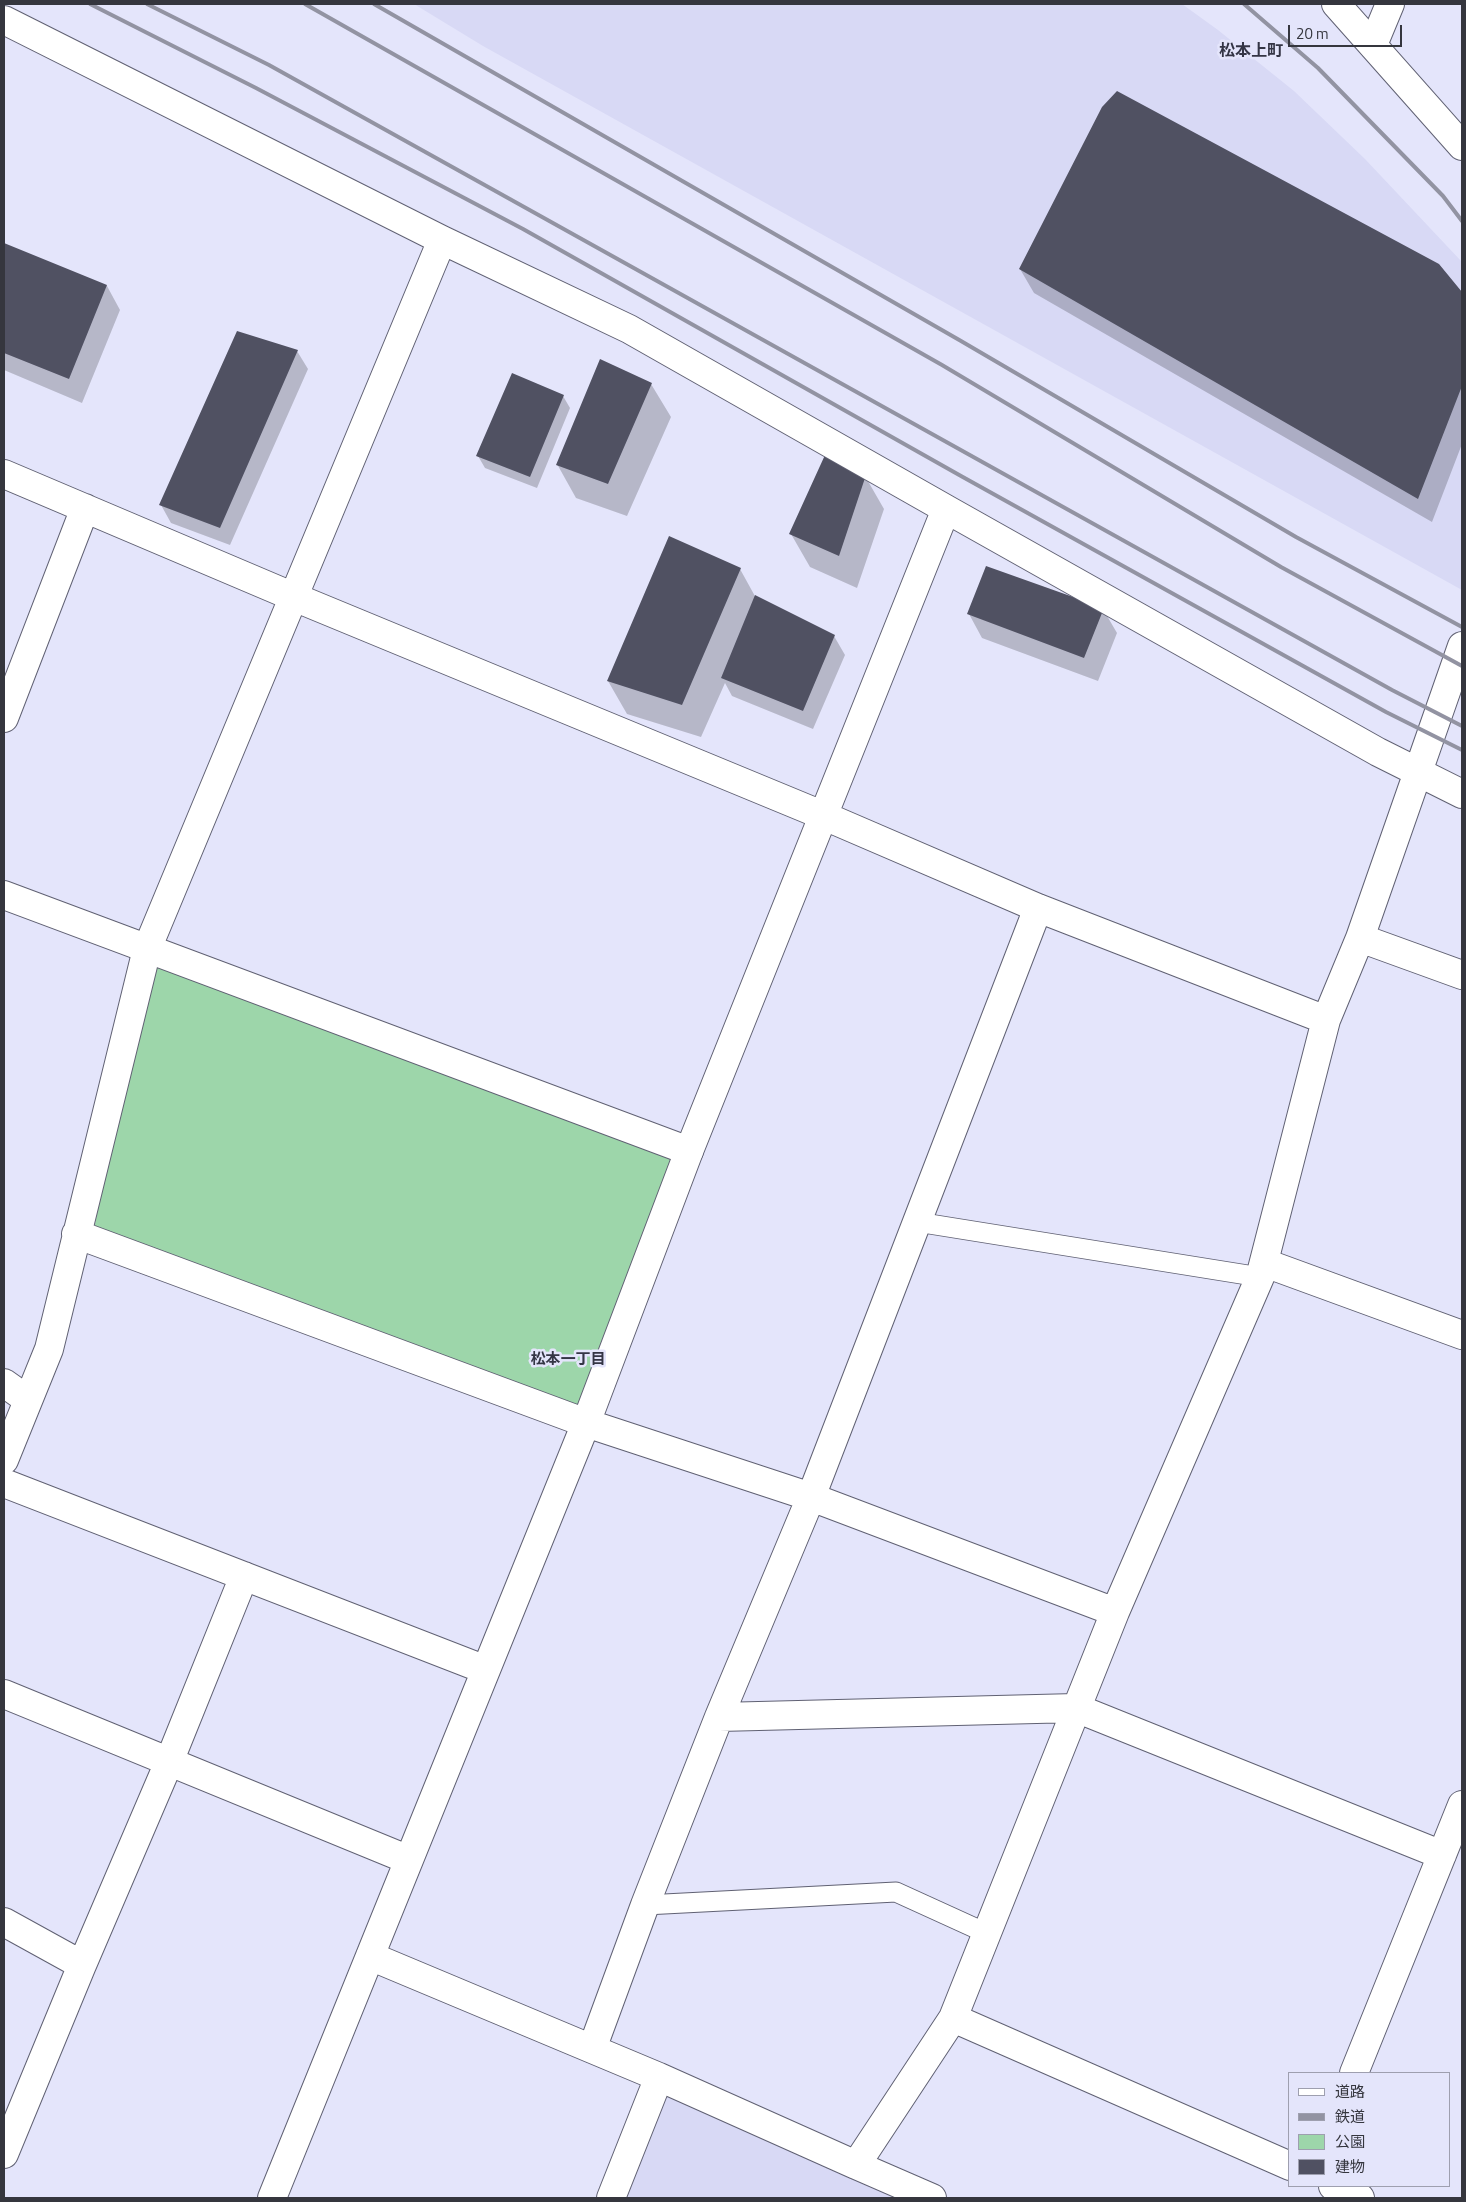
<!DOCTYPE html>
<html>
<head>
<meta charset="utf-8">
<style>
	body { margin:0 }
	#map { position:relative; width:1466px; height:2202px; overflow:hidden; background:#e4e5fb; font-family:"Titillium Web","Noto Sans JP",sans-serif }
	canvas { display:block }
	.frame { position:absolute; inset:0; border:5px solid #35363e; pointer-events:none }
	.legend { position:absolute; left:1288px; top:2072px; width:162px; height:115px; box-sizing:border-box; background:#e4e5fb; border:1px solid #9e9faf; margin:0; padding:6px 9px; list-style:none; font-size:15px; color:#35363e }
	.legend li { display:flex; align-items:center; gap:10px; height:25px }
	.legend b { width:25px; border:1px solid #9e9faf }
	.scale { position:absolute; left:1288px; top:25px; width:114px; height:22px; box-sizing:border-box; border:2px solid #35363e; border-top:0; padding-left:6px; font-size:15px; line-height:18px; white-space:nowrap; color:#35363e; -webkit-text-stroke:4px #e4e5fb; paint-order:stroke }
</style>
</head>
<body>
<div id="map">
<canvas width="1466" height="2202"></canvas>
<div class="frame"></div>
<ul class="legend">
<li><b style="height:6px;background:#fff"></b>道路</li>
<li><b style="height:6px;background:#9293a2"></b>鉄道</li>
<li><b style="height:14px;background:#9dd6aa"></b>公園</li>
<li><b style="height:14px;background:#505162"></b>建物</li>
</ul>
<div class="scale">20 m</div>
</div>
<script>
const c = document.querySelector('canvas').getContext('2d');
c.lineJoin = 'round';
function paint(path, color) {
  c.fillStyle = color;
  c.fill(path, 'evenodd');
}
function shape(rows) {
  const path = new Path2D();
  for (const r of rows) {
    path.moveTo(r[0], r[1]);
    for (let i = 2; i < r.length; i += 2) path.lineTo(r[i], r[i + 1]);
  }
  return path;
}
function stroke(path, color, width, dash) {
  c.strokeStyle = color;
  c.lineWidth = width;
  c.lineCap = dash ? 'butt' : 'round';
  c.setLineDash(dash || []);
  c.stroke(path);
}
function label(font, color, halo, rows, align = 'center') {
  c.font = font + ' "Titillium Web","Noto Sans JP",sans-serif';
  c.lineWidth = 5;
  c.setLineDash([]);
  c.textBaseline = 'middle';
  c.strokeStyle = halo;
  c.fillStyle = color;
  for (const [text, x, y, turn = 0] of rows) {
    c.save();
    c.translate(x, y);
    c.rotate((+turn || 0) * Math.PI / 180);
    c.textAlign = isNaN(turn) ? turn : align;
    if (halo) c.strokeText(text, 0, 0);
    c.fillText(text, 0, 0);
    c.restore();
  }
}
paint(shape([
	[414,4,1182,4,1218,30,1294,91,1365,159,1462,262,1462,590,483,46],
	[668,2094,900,2198,622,2198]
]), '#d8d9f5');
paint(shape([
	[147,949,689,1151,586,1423,92,1240]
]), '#9dd6aa');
paint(shape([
	[4,244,107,286,120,310,82,403,4,370],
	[1438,264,1462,294,1462,444,1432,522,1034,293,1020,269],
	[297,351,308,369,230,545,171,523,161,505],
	[651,384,671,417,627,516,576,498,557,464],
	[563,396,570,408,537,488,485,468,478,456],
	[865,476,884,509,857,588,810,567,791,534],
	[740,569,756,598,834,636,845,655,813,729,732,696,725,683,701,737,627,714,608,681],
	[1103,609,1117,633,1098,681,982,638,969,614]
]), '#0003');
paint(shape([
	[1117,91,1439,264,1462,292,1462,386,1418,499,1019,269,1102,107],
	[4,243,107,285,69,379,4,353],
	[237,331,298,350,220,528,159,505],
	[600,359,652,383,608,484,556,465],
	[512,373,564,395,530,477,476,456],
	[825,455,866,475,839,556,789,534],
	[669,536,741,568,682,705,607,681],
	[986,566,1104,608,1084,658,967,614],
	[755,595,835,635,803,711,721,678]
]), '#505162');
const service = shape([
	[917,1222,1260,1277],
	[645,1905,896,1892,986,1933]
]);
const minor = shape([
	[4,20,442,240,629,329,946,509,689,1151,586,1423,272,2198],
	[1373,45,1390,4],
	[4,474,294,597,822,815,1038,908,1326,1020],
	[946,509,1378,752,1462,794],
	[4,718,85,508],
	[1360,938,1462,975],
	[76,1234,586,1423,811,1497,1115,1612],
	[1265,1263,1462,1335],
	[4,1383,28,1400],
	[4,1460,49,1349,147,949,442,240],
	[4,1483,486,1670],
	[4,1694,409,1860],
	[719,1717,1076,1708,1442,1855],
	[4,1922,82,1965,4,2154],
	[370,1956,659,2077,856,2165,953,2018,1115,1612,1260,1277,1326,1020,1360,938,1462,646],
	[82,1965,169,1762,244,1576],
	[953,2018,1290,2166],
	[592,2049,645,1905,719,1717,811,1497,1038,908],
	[1354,2073,1462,1805],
	[856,2165,932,2198],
	[1333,2186,1360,2198],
	[611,2198,659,2077]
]);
const tertiary = shape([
	[1336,4,1462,146],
	[4,895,689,1151]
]);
stroke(service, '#606173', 21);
stroke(minor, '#606173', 30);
stroke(tertiary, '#606173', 30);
stroke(service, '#fff', 19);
stroke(minor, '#fff', 28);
stroke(tertiary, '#fff', 28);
stroke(shape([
	[90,4,256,88,523,229,961,476,1386,712,1462,750],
	[147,4,269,65,1392,690,1462,726],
	[305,4,942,365,1281,567,1462,666],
	[374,4,961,341,1296,537,1462,627],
	[1244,4,1318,68,1443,196,1462,221]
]), '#9293a2', 4);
label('bold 15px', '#343545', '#e4e5fb', [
	["松本一丁目",568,1360]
]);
label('bold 16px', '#343545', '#e4e5fb', [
	["松本上町",1251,52]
]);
</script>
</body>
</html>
